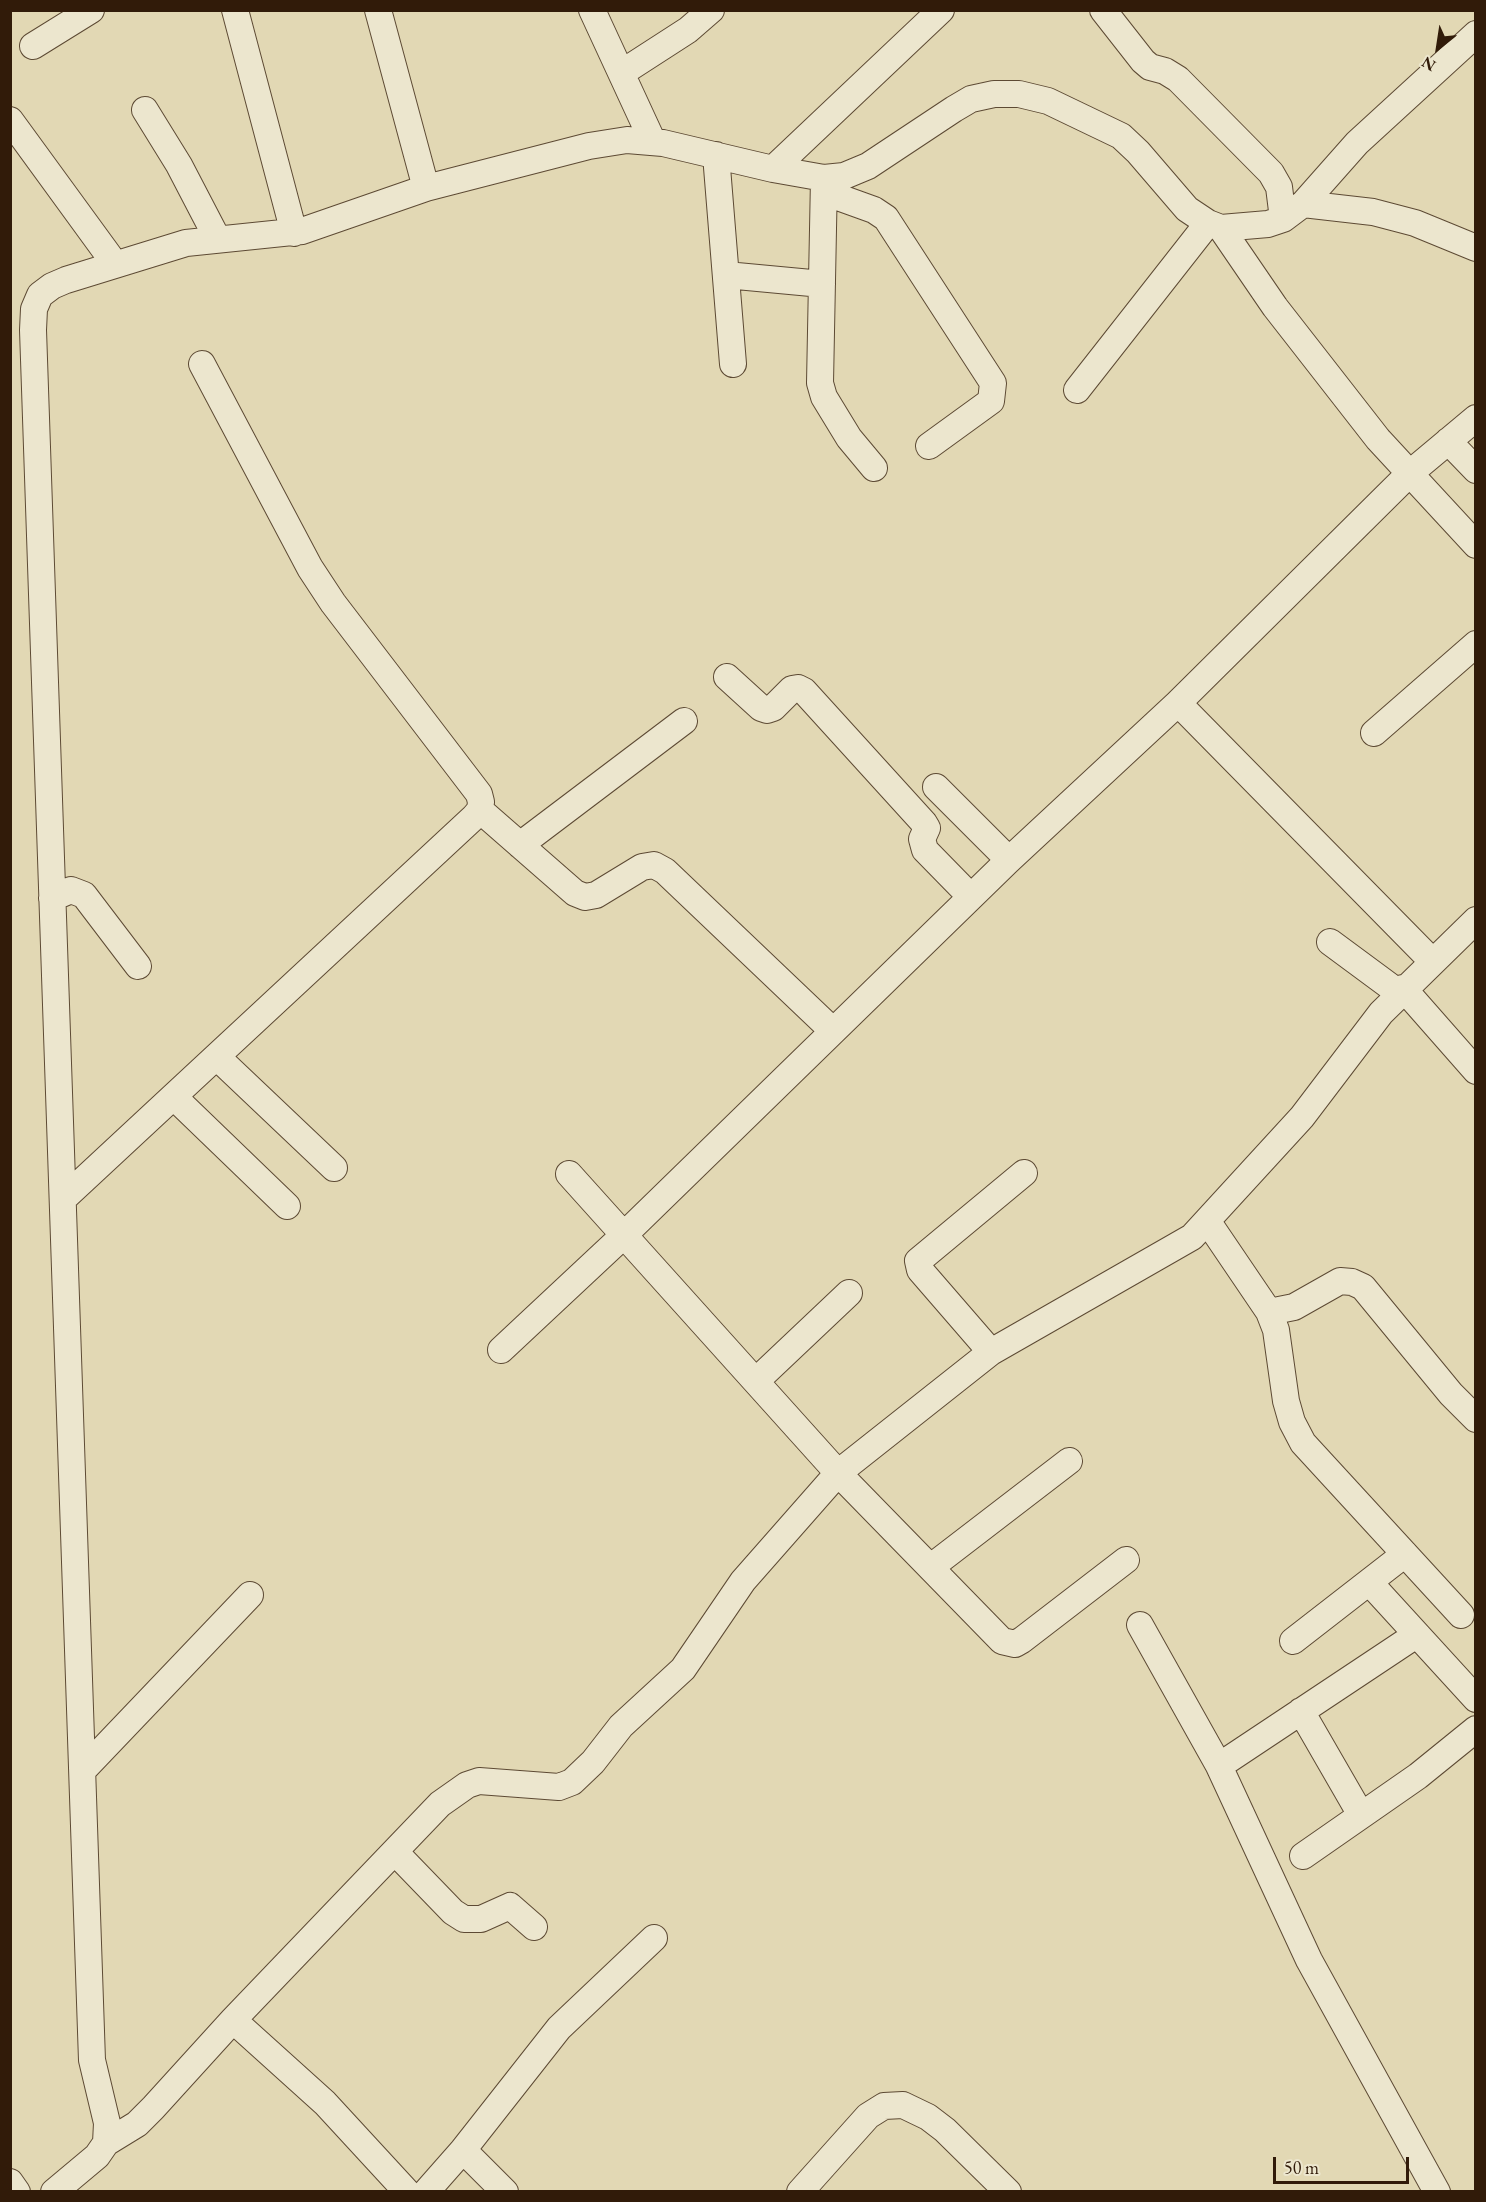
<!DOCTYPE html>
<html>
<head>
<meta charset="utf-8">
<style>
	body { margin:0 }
	#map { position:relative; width:1486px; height:2202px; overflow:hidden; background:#e2d8b4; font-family:"EB Garamond",serif }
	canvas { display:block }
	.frame { position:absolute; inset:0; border:12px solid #311b09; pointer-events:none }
	.north { position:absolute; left:1408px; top:18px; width:60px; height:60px; -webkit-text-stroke:4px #ece6ce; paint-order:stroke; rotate:210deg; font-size:16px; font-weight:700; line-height:24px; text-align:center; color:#311b09 }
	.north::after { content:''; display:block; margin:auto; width:21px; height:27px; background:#311b09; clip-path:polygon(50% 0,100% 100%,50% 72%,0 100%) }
	.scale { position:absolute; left:1273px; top:2157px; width:136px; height:27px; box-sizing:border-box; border:3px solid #311b09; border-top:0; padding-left:8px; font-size:18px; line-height:21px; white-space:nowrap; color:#311b09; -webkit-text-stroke:4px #ece6ce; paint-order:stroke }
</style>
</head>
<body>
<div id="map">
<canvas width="1486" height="2202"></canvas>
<div class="frame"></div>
<div class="north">N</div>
<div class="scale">50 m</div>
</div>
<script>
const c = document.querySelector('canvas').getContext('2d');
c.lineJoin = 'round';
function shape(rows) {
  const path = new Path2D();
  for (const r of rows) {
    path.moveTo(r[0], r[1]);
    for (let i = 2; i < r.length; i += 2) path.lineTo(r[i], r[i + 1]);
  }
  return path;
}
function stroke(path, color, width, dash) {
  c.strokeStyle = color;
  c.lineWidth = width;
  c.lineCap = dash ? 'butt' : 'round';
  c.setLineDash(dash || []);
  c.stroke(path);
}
const minor = shape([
	[235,10,294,233],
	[378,10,426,188],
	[592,10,653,142],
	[1103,10,1143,61,1150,67,1165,71,1178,79,1271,173,1279,187,1283,219],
	[33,46,91,10],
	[623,72,688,30,711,10],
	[145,110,179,165,217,238],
	[10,120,115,264],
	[716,155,733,364],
	[773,169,941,10],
	[824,178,820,383,824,397,849,438,874,468],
	[824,192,874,210,886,218,993,383,991,401,929,446],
	[1303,204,1373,212,1415,223,1476,248],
	[1221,228,1275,307,1378,439,1476,545],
	[726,275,822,284],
	[1077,390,1208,223],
	[1448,441,1476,470],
	[727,677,761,708,767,710,773,708,792,689,798,688,804,691,924,823,927,828,922,839,925,850,971,897],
	[1178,703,1432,961],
	[1374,733,1476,644],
	[936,787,1009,860],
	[480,810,575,893,585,897,596,895,642,867,654,865,665,871,833,1031],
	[520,845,684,721],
	[52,898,71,890,84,895,138,966],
	[1330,942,1399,993],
	[1403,988,1476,1071],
	[217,1057,334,1168],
	[174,1097,287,1206],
	[569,1174,838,1473,1002,1641,1015,1644,1022,1640,1126,1560],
	[63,1199,474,817,480,810,481,802,479,794,333,603,310,568,202,364],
	[1208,1222,1269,1312,1276,1330,1286,1401,1292,1422,1303,1443,1461,1615],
	[1269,1312,1294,1307,1340,1281,1352,1282,1363,1287,1451,1394,1476,1419],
	[501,1350,624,1235,1009,860,1178,703,1409,474,1476,418],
	[991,1352,920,1270,918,1261,1024,1173],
	[756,1381,849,1293],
	[931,1567,1069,1461],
	[1369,1582,1476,1699],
	[1140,1625,1219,1766,1309,1960,1437,2192],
	[1293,1641,1405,1554],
	[1301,1711,1361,1815],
	[1219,1766,1416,1635],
	[83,1770,250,1595],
	[395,1852,453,1912,464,1919,481,1919,510,1906,534,1927],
	[1303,1856,1418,1776,1476,1729],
	[233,2020,325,2103,407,2192],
	[106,2143,137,2124,153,2108,233,2020,440,1804,467,1785,479,1781,559,1787,572,1782,593,1762,621,1726,683,1669,743,1581,838,1473,991,1352,1192,1237,1302,1117,1381,1013,1476,920],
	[463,2150,505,2192],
	[10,2182,17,2192],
	[54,2192,97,2156,106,2143,107,2123,92,2060,33,330,34,309,40,295,52,286,66,280,186,243,302,231,426,188,589,146,627,140,663,143,773,169,824,178,844,176,868,166,954,109,971,99,994,94,1019,94,1048,101,1121,136,1138,152,1187,209,1208,223,1221,228,1268,224,1283,219,1303,204,1357,143,1476,34],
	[426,2192,463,2150,559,2028,654,1938],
	[800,2192,868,2116,884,2106,903,2105,928,2117,945,2130,1008,2192]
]);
stroke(minor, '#5d4a34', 28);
stroke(minor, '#ece6ce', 26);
</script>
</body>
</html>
